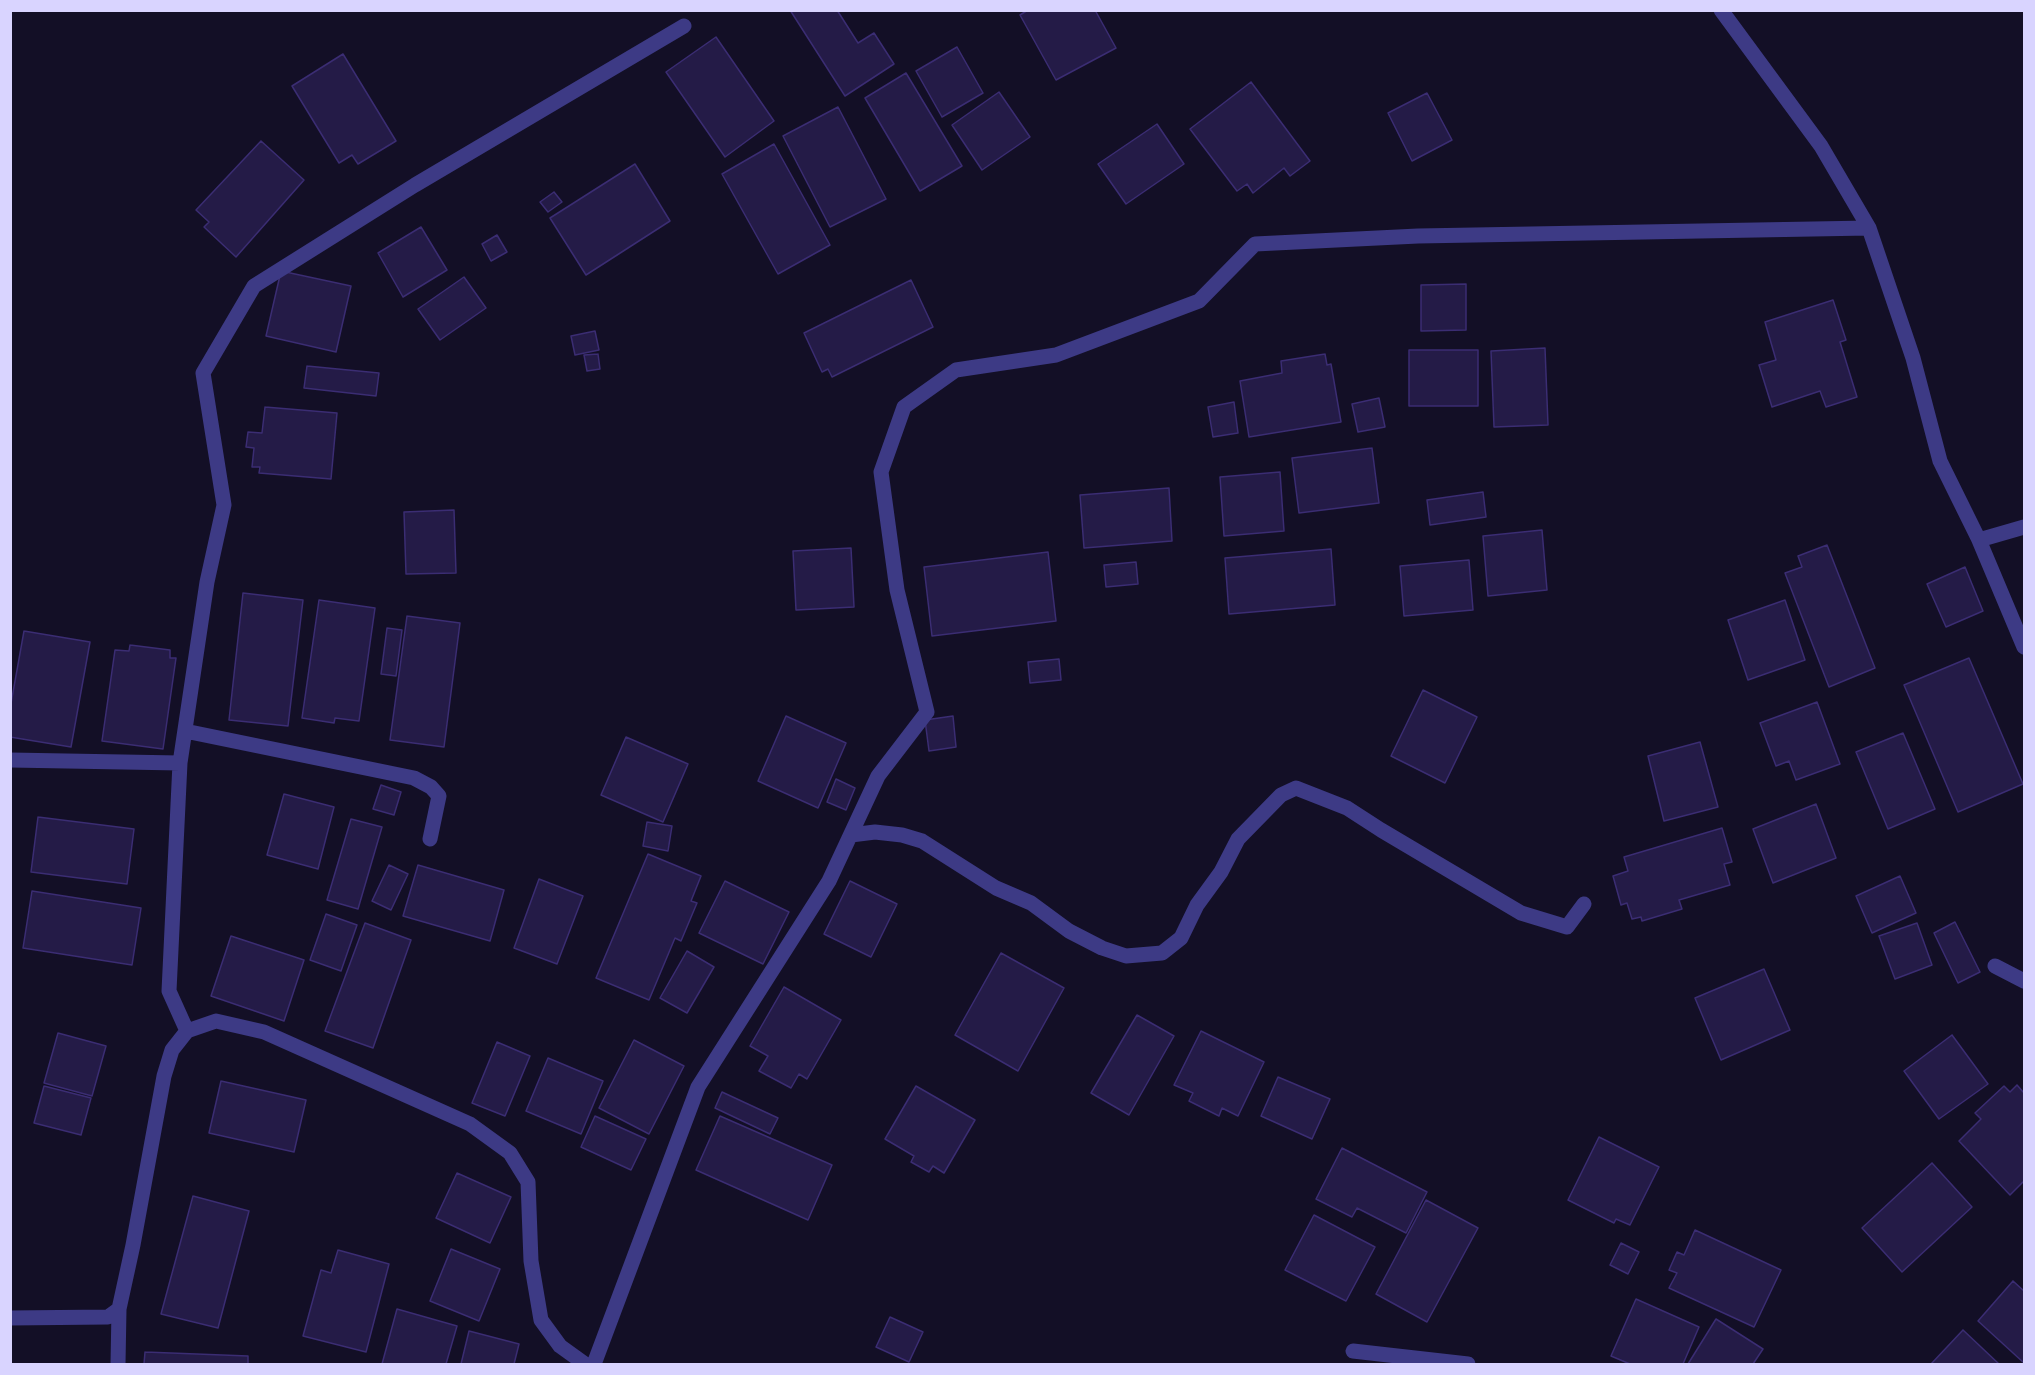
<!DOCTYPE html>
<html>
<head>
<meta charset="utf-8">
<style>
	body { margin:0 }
	#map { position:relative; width:2035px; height:1375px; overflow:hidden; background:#130f26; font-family:Raleway,sans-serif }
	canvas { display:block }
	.frame { position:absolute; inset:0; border:12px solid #d9d4ff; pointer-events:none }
</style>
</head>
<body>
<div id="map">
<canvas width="2035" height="1375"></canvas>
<div class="frame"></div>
</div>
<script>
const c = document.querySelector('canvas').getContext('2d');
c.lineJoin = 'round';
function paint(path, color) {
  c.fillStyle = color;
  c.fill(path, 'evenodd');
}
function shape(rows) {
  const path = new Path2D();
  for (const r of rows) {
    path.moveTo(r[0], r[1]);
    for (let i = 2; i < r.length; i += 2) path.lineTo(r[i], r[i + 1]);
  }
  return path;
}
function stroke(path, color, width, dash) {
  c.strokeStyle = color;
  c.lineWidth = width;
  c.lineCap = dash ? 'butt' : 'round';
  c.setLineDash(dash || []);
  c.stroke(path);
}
const building = shape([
	[790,10,837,10,858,43,874,33,894,64,845,96,790,10],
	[1028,10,1095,10,1116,48,1056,80,1020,15,1028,10],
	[716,37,774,121,725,157,666,72,716,37],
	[957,47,983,93,942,117,916,71,957,47],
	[343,54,396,141,358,164,352,155,339,163,292,86,343,54],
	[906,73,962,166,920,191,865,98,906,73],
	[1251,82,1310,161,1290,176,1284,168,1253,193,1247,184,1237,191,1190,129,1251,82],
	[999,92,1030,137,982,170,952,125,999,92],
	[1427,93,1452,140,1412,161,1388,113,1427,93],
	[838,107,886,199,830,227,783,136,838,107],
	[1157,124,1184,164,1126,204,1098,164,1157,124],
	[261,141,304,180,236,257,204,227,209,222,196,210,261,141],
	[774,144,830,245,778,274,722,174,774,144],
	[635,164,670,221,586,275,550,218,635,164],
	[554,192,562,202,548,212,540,202,554,192],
	[421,227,447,270,403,297,378,253,421,227],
	[497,235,507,252,491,261,482,244,497,235],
	[281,271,351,286,336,352,266,336,281,271],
	[464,277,486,308,440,340,418,309,464,277],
	[911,280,933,327,832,377,828,369,822,372,804,333,911,280],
	[1466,284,1466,330,1421,331,1421,285,1466,284],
	[1833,300,1846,340,1840,342,1857,397,1826,407,1820,391,1772,407,1759,365,1776,360,1765,322,1833,300],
	[595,331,599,350,575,355,571,336,595,331],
	[1545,348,1548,425,1494,427,1491,351,1545,348],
	[1409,350,1478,350,1478,406,1409,406,1409,350],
	[598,354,600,369,587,371,584,355,598,354],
	[1325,354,1327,365,1331,364,1341,422,1249,437,1240,381,1282,373,1281,361,1325,354],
	[307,366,379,373,376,396,304,388,307,366],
	[1379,398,1385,427,1358,432,1352,404,1379,398],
	[1234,402,1238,433,1213,437,1208,407,1234,402],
	[265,407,337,413,331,479,259,473,260,467,252,467,254,448,246,447,248,432,262,433,265,407],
	[1372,448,1379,503,1299,513,1292,458,1372,448],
	[1280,472,1284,531,1224,536,1220,477,1280,472],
	[1169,488,1172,541,1084,548,1080,495,1169,488],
	[1483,492,1486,517,1430,525,1427,500,1483,492],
	[454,510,456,573,406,574,404,512,454,510],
	[1542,530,1547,590,1488,596,1483,536,1542,530],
	[1827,545,1875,668,1829,687,1785,573,1802,567,1798,556,1827,545],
	[851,548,854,607,796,610,793,551,851,548],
	[1331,549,1335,605,1229,614,1225,558,1331,549],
	[1048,552,1056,621,932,636,924,567,1048,552],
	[1469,560,1473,610,1404,616,1400,566,1469,560],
	[1136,562,1138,584,1106,587,1104,565,1136,562],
	[1965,567,1983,611,1946,627,1927,584,1965,567],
	[243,593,303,600,288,726,229,720,243,593],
	[319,600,375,608,359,721,335,718,334,723,302,718,319,600],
	[1785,600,1805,660,1748,680,1728,620,1785,600],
	[407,616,460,623,444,747,390,740,407,616],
	[387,628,402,630,396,676,381,674,387,628],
	[24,631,90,642,71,747,10,737,10,709,24,631],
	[130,645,170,650,170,658,176,658,163,749,102,741,115,650,129,651,130,645],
	[1969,658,2023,784,1958,812,1904,685,1969,658],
	[1059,659,1061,680,1030,683,1028,662,1059,659],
	[1423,690,1477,717,1445,783,1391,756,1423,690],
	[1817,702,1840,764,1796,780,1789,761,1776,766,1760,723,1817,702],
	[786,716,846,743,818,808,758,781,786,716],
	[953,716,956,747,929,751,925,720,953,716],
	[1903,733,1935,809,1888,829,1856,752,1903,733],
	[626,737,688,764,663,822,601,795,626,737],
	[1700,742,1718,807,1664,821,1648,756,1700,742],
	[836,779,855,788,846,810,827,802,836,779],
	[381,785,401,792,394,815,373,809,381,785],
	[284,794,334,807,318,869,267,855,284,794],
	[1816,804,1836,858,1773,883,1753,829,1816,804],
	[38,817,134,829,127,884,31,872,38,817],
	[351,819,382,827,358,909,327,900,351,819],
	[647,822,672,826,668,851,643,846,647,822],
	[1722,828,1732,862,1724,864,1730,885,1679,900,1682,909,1642,921,1641,917,1632,919,1627,903,1621,905,1613,876,1628,871,1624,857,1722,828],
	[648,854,701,876,691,901,697,903,681,941,675,938,649,1000,596,978,648,854],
	[389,865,408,874,391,910,372,901,389,865],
	[418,865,504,890,490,941,403,916,418,865],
	[1900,876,1916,913,1872,933,1856,896,1900,876],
	[539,879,583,896,557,964,514,948,539,879],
	[725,881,789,912,763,964,699,933,725,881],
	[850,881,897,904,871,957,824,934,850,881],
	[32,891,141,908,132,965,23,948,32,891],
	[326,914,357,925,341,971,310,960,326,914],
	[1955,922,1980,972,1958,983,1934,933,1955,922],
	[365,923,411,940,373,1048,325,1031,365,923],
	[1917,923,1932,965,1895,979,1879,936,1917,923],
	[231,936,304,960,284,1021,211,996,231,936],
	[687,951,714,967,687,1013,660,998,687,951],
	[1001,953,1064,988,1018,1071,955,1035,1001,953],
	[1764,969,1790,1030,1721,1060,1695,998,1764,969],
	[784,987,841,1020,807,1079,799,1074,791,1088,759,1071,768,1056,750,1046,784,987],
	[1137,1015,1174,1036,1129,1115,1091,1093,1137,1015],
	[1201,1031,1264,1062,1238,1116,1222,1108,1219,1116,1189,1101,1193,1093,1174,1085,1201,1031],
	[58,1033,106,1046,92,1096,44,1083,58,1033],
	[1952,1035,1988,1084,1939,1119,1904,1071,1952,1035],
	[634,1040,684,1066,649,1134,599,1108,634,1040],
	[497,1042,530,1056,505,1116,472,1103,497,1042],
	[548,1058,603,1081,581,1134,526,1111,548,1058],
	[1278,1077,1330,1099,1312,1139,1261,1116,1278,1077],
	[221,1081,306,1100,294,1152,209,1133,221,1081],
	[2017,1085,2024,1093,2024,1181,2010,1195,1959,1141,1981,1119,1975,1113,2004,1086,2010,1092,2017,1085],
	[44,1086,91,1098,81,1135,34,1123,44,1086],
	[916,1086,975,1120,944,1173,933,1166,929,1172,911,1162,914,1156,885,1139,916,1086],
	[722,1092,778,1118,770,1134,715,1108,722,1092],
	[595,1116,646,1139,631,1170,581,1147,595,1116],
	[720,1116,832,1165,808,1220,696,1170,720,1116],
	[1599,1137,1659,1167,1630,1225,1616,1219,1614,1223,1568,1200,1599,1137],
	[1342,1148,1427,1192,1406,1233,1357,1208,1352,1217,1316,1199,1342,1148],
	[1932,1163,1972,1207,1902,1272,1862,1228,1932,1163],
	[457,1173,511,1197,490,1243,436,1218,457,1173],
	[193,1196,249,1211,218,1328,161,1314,193,1196],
	[1426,1200,1478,1228,1427,1322,1376,1294,1426,1200],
	[1314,1215,1375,1247,1346,1301,1285,1270,1314,1215],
	[1695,1230,1781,1270,1754,1327,1669,1288,1677,1273,1669,1270,1677,1252,1684,1255,1695,1230],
	[1621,1243,1639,1252,1628,1274,1610,1265,1621,1243],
	[451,1249,500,1269,479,1321,430,1301,451,1249],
	[338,1250,389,1264,366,1352,303,1336,321,1270,331,1273,338,1250],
	[2013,1281,2024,1291,2024,1363,1978,1321,2013,1281],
	[1636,1299,1699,1327,1683,1364,1630,1364,1611,1356,1636,1299],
	[397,1309,457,1326,446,1364,382,1364,397,1309],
	[890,1317,923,1332,909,1362,876,1347,890,1317],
	[1716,1319,1763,1349,1753,1364,1688,1364,1716,1319],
	[1963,1330,1999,1364,1931,1364,1963,1330],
	[469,1331,519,1344,514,1364,461,1364,469,1331],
	[145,1352,248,1356,248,1364,144,1364,145,1352]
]);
paint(building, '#241b47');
stroke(building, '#3b2d73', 1.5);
stroke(shape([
	[1721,10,1821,146,1869,228,1913,358,1940,461,1979,540,2024,647],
	[1979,540,2024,527],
	[185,731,414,778,431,787,439,796,430,839],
	[10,760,180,763],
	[851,835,875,832,902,835,922,841,996,888,1031,903,1069,931,1102,948,1126,956,1162,953,1181,938,1197,905,1221,872,1238,839,1281,795,1296,788,1347,808,1381,830,1521,913,1567,927,1584,904],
	[1995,966,2024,981],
	[187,1031,169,991,180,763,207,582,224,505,203,373,254,286,415,185,684,26],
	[10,1318,108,1317,119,1309],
	[1353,1351,1468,1364],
	[118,1364,119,1309,133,1245,164,1076,172,1050,187,1031,216,1021,264,1032,470,1124,510,1153,528,1182,531,1261,541,1320,560,1346,585,1364],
	[594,1364,698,1087,829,881,878,776,927,712,897,590,881,472,904,407,956,370,1056,355,1199,301,1255,244,1418,236,1869,228]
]), '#3d3a85', 15);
</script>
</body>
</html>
